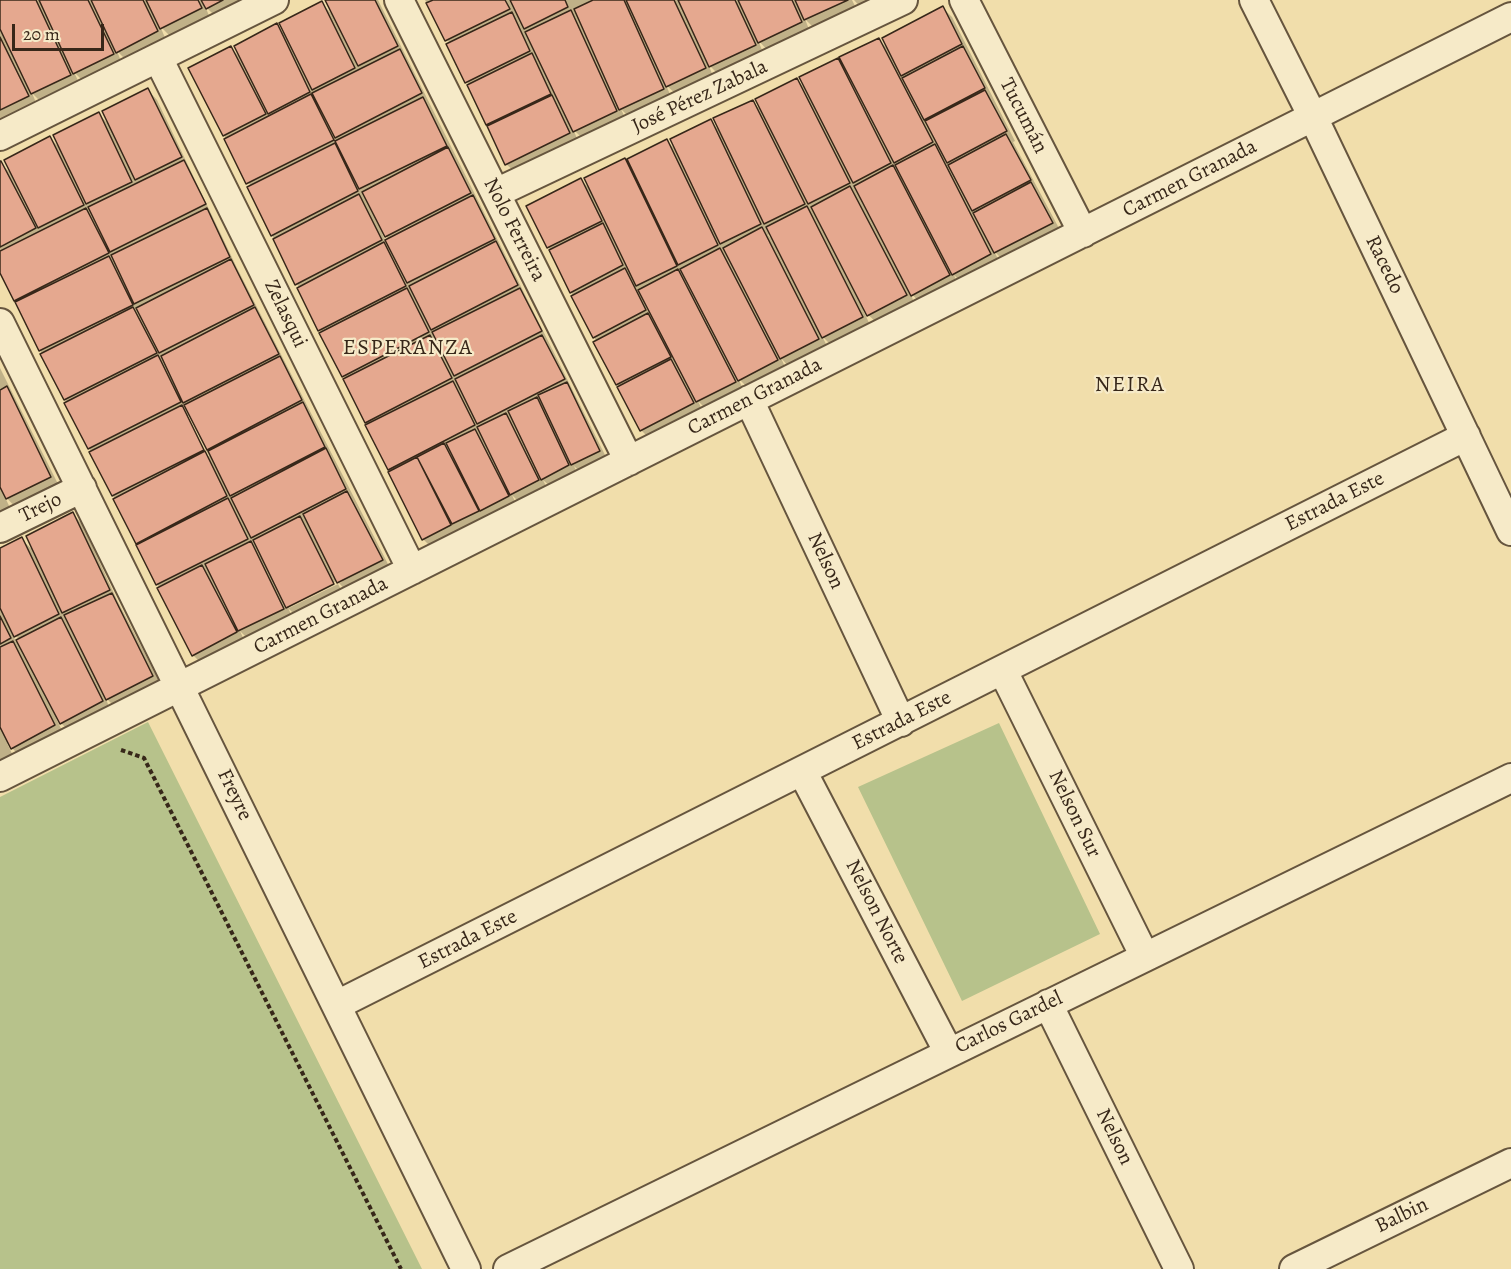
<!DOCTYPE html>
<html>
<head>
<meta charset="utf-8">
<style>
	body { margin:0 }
	#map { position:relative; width:1511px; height:1269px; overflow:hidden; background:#f1deab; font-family:Alegreya,serif }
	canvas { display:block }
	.scale { position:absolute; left:12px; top:24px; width:92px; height:27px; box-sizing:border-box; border:3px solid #372719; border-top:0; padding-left:8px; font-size:18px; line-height:21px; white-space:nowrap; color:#372719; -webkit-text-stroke:4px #f6eac8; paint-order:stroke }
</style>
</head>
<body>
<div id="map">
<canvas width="1511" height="1269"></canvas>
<div class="scale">20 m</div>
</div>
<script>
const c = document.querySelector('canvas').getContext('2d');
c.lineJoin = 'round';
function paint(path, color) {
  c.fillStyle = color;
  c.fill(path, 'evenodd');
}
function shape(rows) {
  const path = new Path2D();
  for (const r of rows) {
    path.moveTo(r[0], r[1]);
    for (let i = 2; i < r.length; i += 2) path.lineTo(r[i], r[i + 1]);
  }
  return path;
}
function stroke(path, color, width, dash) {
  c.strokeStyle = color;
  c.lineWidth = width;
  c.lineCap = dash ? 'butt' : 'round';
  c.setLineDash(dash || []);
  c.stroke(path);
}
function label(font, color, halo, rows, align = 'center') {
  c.font = font + ' Alegreya,serif';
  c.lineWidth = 4.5;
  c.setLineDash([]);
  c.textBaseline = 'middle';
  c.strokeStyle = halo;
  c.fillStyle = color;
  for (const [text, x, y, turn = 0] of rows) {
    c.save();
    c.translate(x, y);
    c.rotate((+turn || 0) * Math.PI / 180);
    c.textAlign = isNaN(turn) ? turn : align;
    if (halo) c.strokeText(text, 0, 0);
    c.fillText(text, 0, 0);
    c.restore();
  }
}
paint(shape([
	[148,722,422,1269,0,1269,0,797],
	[999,723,1100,934,962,1001,858,787]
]), '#b7c28b');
paint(shape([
	[0,0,251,0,216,17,205,6,210,18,171,37,160,26,166,40,127,61,117,51,122,64,84,82,74,72,80,85,42,103,32,93,37,105,3,123,0,120],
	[328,0,378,0,608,461,582,474,574,466,578,475,552,488,543,480,548,490,521,504,512,495,517,506,432,548,423,539,346,379,272,235,251,187,190,69,231,48,241,58,276,25,286,35,321,3,333,15],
	[382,233,389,239,386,242],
	[425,0,852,0,857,10,815,29,805,19,810,32,769,52,758,40,764,55,720,76,708,64,714,78,677,95,666,85,672,99,630,118,621,109,626,120,584,140,573,129,579,143,516,173,506,164,450,44],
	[854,0,882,0,863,10],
	[943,8,952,17,1015,141,1013,142,1061,232,1005,262,994,251,1000,263,962,283,954,275,958,285,921,304,910,292,915,305,878,324,863,310,871,327,833,347,822,336,828,348,790,368,781,358,786,369,749,389,738,378,744,391,707,410,698,401,703,412,650,439,641,430,528,206,581,180,591,190,624,160,633,168,667,141,677,151,710,121,719,130,753,102,763,112,797,80,805,88,838,60,845,67,879,40,889,50],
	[771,233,775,242,768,235],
	[148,90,157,100,237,268,391,570,347,592,339,583,342,582,340,579,289,605,289,608,338,584,343,593,296,616,288,608,293,618,249,640,240,631,245,642,202,664,193,655,0,270,0,163,12,174,50,138,61,149,99,114,110,126],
	[185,416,189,416,209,456,206,457],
	[0,368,59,486,16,508,4,495,11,510,0,516],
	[73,514,82,524,117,600,162,686,117,709,105,697,111,711,70,732,56,718,64,735,21,757,7,743,15,760,0,768,0,550,21,539,35,552],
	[12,633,13,633,20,640,16,642]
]), '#0003');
const building = shape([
	[0,0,36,0,71,75,31,94,0,29,0,0],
	[39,0,88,0,114,54,73,74,39,0],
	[91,0,143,0,158,31,116,53,91,0],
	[146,0,198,0,202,8,160,29,146,0],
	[201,0,223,0,206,9,201,0],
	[325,0,375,0,398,46,358,66,325,0],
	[433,0,505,0,510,9,445,41,426,3,433,0],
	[510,0,565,0,568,7,524,29,510,0],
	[593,0,624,0,664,89,619,110,574,9,593,0],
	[626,0,674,0,706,68,666,87,626,0],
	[678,0,735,0,756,45,709,67,678,0],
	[738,0,792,0,802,22,758,43,738,0],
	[795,0,848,0,804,20,795,0],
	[322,1,355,68,312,90,279,23,322,1],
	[943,6,962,44,901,76,882,38,943,6],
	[571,10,617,111,573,132,525,32,571,10],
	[512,12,530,51,465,83,446,44,512,12],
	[277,23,310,92,268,114,234,46,277,23],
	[0,37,29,96,0,110,0,37],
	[879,38,933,142,894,163,839,57,879,38],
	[231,46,266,114,223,136,188,68,231,46],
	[963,46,985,88,924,120,902,78,963,46],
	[400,49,422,93,335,138,312,93,400,49],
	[532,53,551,94,486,125,467,85,532,53],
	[838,58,891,163,853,183,799,77,838,58],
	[797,78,850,183,808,204,755,99,797,78],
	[148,88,182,157,135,180,102,111,148,88],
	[985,90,1007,131,947,163,925,121,985,90],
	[311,94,334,140,246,184,224,139,311,94],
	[552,95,570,133,505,165,487,126,552,95],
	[423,97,447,146,359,189,335,141,423,97],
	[753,100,805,204,764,224,713,118,753,100],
	[99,112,132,182,86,204,53,135,99,112],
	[711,119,761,224,720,244,670,139,711,119],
	[1006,134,1031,180,972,211,948,165,1006,134],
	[50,136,84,205,38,228,4,160,50,136],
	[667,139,718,245,678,265,627,159,667,139],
	[335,143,358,191,271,236,247,187,335,143],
	[935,144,991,254,952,275,895,165,935,144],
	[448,147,471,193,385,237,362,192,448,147],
	[625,158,677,266,636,286,584,178,625,158],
	[184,160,206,204,110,252,88,207,184,160],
	[1,161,36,228,0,247,0,161,1,161],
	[893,165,950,275,911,296,854,186,893,165],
	[581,178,602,221,547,248,526,206,581,178],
	[1031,182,1053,223,994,253,973,213,1031,182],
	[850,186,907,295,867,316,811,207,850,186],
	[359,194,382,240,295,285,273,239,359,194],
	[473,195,495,239,407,283,385,240,473,195],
	[807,206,863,317,822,338,766,227,807,206],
	[86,208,109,253,14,301,0,273,0,251,86,208],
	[207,208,230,257,134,304,111,255,207,208],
	[603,223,623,265,570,293,549,250,603,223],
	[762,227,819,339,780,359,723,248,762,227],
	[496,241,518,285,431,330,409,286,496,241],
	[384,242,406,286,318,331,297,288,384,242],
	[720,248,778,360,738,381,680,269,720,248],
	[109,256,133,305,39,351,15,302,109,256],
	[231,259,254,305,159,353,136,308,231,259],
	[625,268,646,310,593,338,571,296,625,268],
	[678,269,736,382,696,402,638,290,678,269],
	[407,288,429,332,342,377,319,333,407,288],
	[520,288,542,331,454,376,432,332,520,288],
	[133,307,157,353,64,400,40,354,133,307],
	[255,307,279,354,183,403,161,356,255,307],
	[648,313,671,357,616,385,593,342,648,313],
	[430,335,452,378,365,423,343,379,430,335],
	[542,335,565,379,477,424,455,379,542,335],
	[158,355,181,402,88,449,64,403,158,355],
	[280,356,302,400,207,450,184,405,280,356],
	[671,359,694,403,640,431,617,387,671,359],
	[453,381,475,425,388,470,365,425,453,381],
	[567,382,600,451,571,465,538,395,567,382],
	[7,386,51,477,6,499,0,487,0,390,7,386],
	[537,397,569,465,541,480,508,411,537,397],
	[303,402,325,447,230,496,208,451,303,402],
	[182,405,204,450,112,496,89,452,182,405],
	[506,413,539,480,510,495,477,427,506,413],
	[475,429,509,496,480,511,446,443,475,429],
	[444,443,479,511,452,524,417,457,444,443],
	[326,448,346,489,251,538,231,498,326,448],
	[205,451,227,496,136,544,113,499,205,451],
	[417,457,451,525,422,540,388,472,417,457],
	[347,491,383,560,337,583,303,514,347,491],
	[228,498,248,539,156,585,136,545,228,498],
	[73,512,110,590,62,613,26,536,73,512],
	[300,516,334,584,286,608,253,540,300,516],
	[22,537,59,614,14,637,0,608,0,548,22,537],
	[251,541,284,609,238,631,205,564,251,541],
	[202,565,237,632,192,656,157,588,202,565],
	[112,593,153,676,106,700,64,615,112,593],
	[0,616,11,638,0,644,0,616],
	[61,617,103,701,60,724,16,640,61,617],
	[13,641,55,725,11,749,0,727,0,647,13,641]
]);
paint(building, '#e5a88f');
stroke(building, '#372719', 1.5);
const minor = shape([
	[399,0,629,461],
	[964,0,1083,233],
	[1254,0,1313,117,1511,531],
	[158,58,412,570],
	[0,136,274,0],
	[496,193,903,0],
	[0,323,466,1269],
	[749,400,901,722],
	[0,528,82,488],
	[1003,671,1145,957],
	[802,771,949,1053],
	[0,777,1511,17],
	[1048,1004,1179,1269],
	[337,1005,1466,436],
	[508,1269,1511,778],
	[1294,1269,1511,1163]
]);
stroke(minor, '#66553e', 32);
stroke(shape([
	[121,750,144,758,401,1269]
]), '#372719', 4, [4.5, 3]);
stroke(minor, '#f6eac8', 28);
label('21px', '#372719', '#f6eac8', [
	["José Pérez Zabala",700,97,-25],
	["Tucumán",1023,116,63],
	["Carmen Granada",1190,179,-27],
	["Nolo Ferreira",514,230,63],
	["Racedo",1384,265,64],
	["Zelasqui",285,314,64],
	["Carmen Granada",755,397,-27],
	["Estrada Este",1335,502,-27],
	["Trejo",41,508,-26],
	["Nelson",825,561,65],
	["Carmen Granada",321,616,-27],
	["Estrada Este",902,721,-27],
	["Freyre",234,795,64],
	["Nelson Sur",1074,814,64],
	["Nelson Norte",876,912,63],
	["Estrada Este",468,940,-27],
	["Carlos Gardel",1009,1023,-26],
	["Nelson",1114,1137,64],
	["Balbin",1402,1216,-26]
]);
c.letterSpacing = '1.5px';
label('22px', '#372719', '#f6eac8', [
	["ESPERANZA",408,349],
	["NEIRA",1130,386]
]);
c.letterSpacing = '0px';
</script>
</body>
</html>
